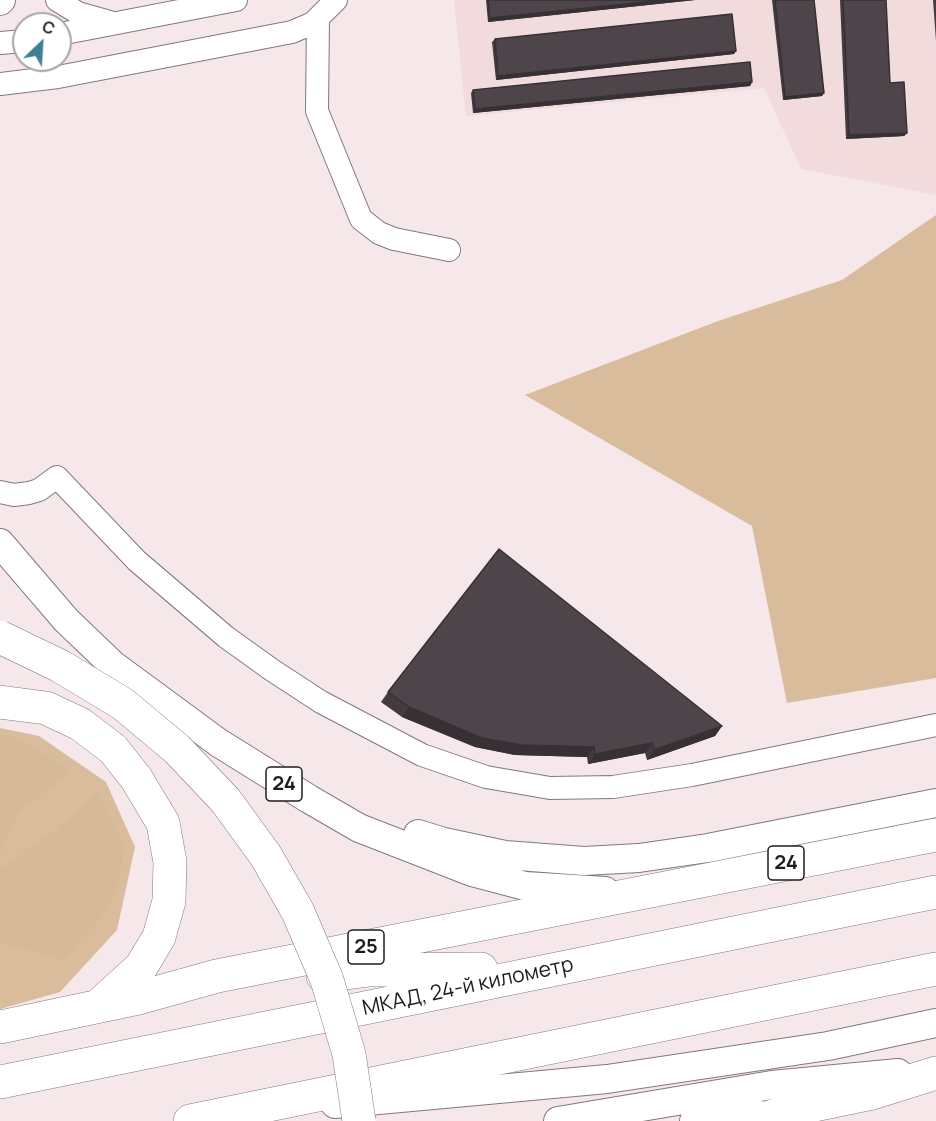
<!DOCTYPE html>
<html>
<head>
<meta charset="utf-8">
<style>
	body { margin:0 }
	#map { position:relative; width:936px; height:1121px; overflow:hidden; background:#f6e8ea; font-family:Manrope,sans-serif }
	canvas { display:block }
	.north { position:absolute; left:12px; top:12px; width:60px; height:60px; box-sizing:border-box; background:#fff; border:2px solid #a6a4a4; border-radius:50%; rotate:25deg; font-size:16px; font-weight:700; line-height:24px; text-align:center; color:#201c1c }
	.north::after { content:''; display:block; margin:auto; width:21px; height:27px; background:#3f7f93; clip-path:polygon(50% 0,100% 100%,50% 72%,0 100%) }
</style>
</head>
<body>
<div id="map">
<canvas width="936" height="1121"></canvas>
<div class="north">С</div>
</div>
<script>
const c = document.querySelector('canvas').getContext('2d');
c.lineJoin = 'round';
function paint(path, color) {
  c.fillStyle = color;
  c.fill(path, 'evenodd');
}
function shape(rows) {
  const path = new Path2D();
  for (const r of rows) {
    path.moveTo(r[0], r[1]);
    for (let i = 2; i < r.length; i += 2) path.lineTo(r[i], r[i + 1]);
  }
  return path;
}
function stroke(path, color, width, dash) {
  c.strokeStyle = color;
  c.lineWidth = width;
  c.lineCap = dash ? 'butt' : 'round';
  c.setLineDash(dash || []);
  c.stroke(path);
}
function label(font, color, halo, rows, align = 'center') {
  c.font = font + ' Manrope,sans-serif';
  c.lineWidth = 6;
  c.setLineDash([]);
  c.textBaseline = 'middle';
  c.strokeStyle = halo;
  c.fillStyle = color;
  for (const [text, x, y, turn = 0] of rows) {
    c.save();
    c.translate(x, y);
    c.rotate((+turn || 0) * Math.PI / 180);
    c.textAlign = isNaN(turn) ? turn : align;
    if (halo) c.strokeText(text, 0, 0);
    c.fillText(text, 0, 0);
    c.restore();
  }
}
paint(shape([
	[454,0,936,0,936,195,801,169,764,88,466,116]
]), '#f2dbdd');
paint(shape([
	[936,215,936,678,787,703,752,526,525,395,718,321,842,280],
	[0,728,39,736,106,782,135,847,117,930,60,992,0,1009]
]), '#d8bc9b');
paint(shape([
	[0,734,17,739,72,770,17,814,0,853],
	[97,791,112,817,123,847,120,878,110,907,63,960,0,942,0,869,57,829]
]), '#d6b997');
const minor = shape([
	[57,0,78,13,110,22],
	[318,18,317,111,361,219,379,233,394,239,449,250],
	[60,34,236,0],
	[0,43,24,41],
	[0,84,58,77,292,32,313,23,336,0],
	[0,492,14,495,29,493,39,490,57,477,137,561,226,637,272,670,321,702,422,755,486,777,550,788,613,787,692,775,936,725]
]);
const major = shape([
	[0,1,1,0],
	[0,543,66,620,113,665,219,743,309,799,359,828,472,872,525,886,605,891],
	[418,834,444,842,505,855,584,861,639,858,708,848,936,803],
	[335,1104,607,1079,828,1046,936,1023],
	[558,1121,772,1085,898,1073],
	[694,1121,749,1105]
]);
const highway = shape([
	[0,702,46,708,80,724,113,749,136,778,163,823,170,862,169,901,159,937,141,967,98,1006],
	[323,976,369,970,481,969],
	[0,1027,138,998,217,976,936,835],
	[0,1082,936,892],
	[190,1121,936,969],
	[756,1121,800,1108,872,1093,936,1073]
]);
stroke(minor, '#847879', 24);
stroke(major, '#847879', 30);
stroke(highway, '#847879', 34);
stroke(minor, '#fff', 22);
stroke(major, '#fff', 28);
stroke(highway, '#fff', 33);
const highwayBridge = shape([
	[0,637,60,666,123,704,177,749,226,801,266,856,298,912,327,980,349,1054,359,1121]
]);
stroke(highwayBridge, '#847879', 34, []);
stroke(highwayBridge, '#fff', 33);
paint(shape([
	[486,0,695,0,488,22],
	[772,0,814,0,824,93,822,96,783,100],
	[840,0,886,0,890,83,907,133,904,136,846,139],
	[933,0,936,0,936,41],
	[495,39,736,51,734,54,496,80,492,42],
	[752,82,750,86,473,113,471,93,473,90],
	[388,692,722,726,715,736,647,760,645,753,588,764,587,757,515,755,475,747,402,717,381,702]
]), '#433b40');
paint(shape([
	[665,0,695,0,488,22,490,18],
	[736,51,734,54,496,80,498,76],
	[752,82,750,86,473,113,475,109],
	[824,93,822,96,783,100,785,97],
	[907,133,904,136,846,139,849,135],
	[409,707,594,747,587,757,515,755,475,747,402,717],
	[722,726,715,736,647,760,654,750],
	[652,743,645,753,588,764,595,754]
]), '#373034');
const building = shape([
	[488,0,665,0,490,18,488,0],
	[775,0,814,0,824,93,785,97,775,0],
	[843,0,886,0,890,83,904,82,907,133,849,135,843,0],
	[732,14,736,51,498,76,495,39,732,14],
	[750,62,752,82,475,109,473,90,750,62],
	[499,549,722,726,654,750,652,743,595,754,594,747,522,745,482,738,409,707,388,692,499,549]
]);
paint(building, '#4e454a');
stroke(building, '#373034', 1.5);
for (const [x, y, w] of [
	[284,784,36],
	[786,863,36],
	[366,947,36]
]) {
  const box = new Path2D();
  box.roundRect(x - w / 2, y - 17, w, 34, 4.5);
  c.fillStyle = '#fff';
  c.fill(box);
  stroke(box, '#201c1c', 1.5);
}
label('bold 20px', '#201c1c', null, [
	["24",284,784],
	["24",786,863],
	["25",366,947]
]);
label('21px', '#201c1c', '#fff', [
	["МКАД, 24-й километр",468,987,-12]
]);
</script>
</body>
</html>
